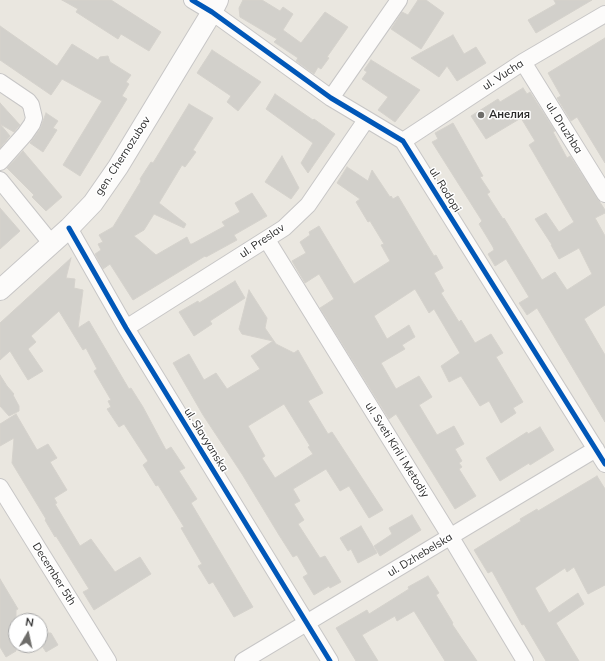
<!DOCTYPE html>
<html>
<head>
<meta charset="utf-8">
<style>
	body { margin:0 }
	#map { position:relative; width:605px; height:661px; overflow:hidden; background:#eae7e0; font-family:Mulish,sans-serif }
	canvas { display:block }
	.north { position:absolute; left:8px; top:613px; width:40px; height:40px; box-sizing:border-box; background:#fff; border:1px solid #aaa; border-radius:50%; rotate:9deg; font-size:11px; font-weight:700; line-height:16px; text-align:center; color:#2b2b2b }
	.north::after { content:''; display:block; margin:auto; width:14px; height:18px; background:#6e6d6a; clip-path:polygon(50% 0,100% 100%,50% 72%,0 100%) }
</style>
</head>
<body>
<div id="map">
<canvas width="605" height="661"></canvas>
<div class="north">N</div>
</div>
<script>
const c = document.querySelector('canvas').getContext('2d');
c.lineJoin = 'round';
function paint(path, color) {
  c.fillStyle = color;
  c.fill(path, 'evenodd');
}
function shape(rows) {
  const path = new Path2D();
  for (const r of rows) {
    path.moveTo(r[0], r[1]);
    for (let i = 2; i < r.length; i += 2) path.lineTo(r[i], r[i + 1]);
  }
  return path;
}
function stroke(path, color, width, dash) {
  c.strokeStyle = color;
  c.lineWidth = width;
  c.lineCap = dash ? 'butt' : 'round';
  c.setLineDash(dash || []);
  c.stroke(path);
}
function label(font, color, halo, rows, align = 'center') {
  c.font = font + ' Mulish,sans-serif';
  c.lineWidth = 3;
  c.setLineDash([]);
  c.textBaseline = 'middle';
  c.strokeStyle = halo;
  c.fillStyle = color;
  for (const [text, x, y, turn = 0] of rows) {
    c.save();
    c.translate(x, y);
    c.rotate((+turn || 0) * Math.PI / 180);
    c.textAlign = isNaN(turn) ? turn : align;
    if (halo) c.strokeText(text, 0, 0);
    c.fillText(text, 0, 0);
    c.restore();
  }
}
const building = shape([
	[62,0,111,0,161,32,149,51,121,34,118,39,76,12,78,9,62,0],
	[243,0,262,0,280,11,283,7,293,14,283,30,301,43,325,12,348,27,327,57,329,58,321,69,318,67,314,74,296,61,298,58,274,42,277,39,240,17,239,8,243,0],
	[418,0,426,0,444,13,421,49,391,29,402,12,408,15,418,0],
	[554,0,592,0,536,33,528,20,556,4,554,0],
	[0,26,57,66,72,44,98,60,100,57,108,56,110,62,131,75,126,82,129,84,122,96,127,99,80,176,63,165,102,101,62,79,51,95,0,60,0,26],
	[453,35,464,54,476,47,486,63,457,81,447,66,439,77,411,58,453,35],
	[605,38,605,163,577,117,571,121,557,98,561,96,548,73,605,38],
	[212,50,261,82,238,111,227,102,231,96,197,73,212,50],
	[371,60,420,90,395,122,378,110,388,97,362,79,367,72,364,70,371,60],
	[523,88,527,94,530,92,555,131,553,132,567,158,570,156,605,210,605,213,595,218,605,236,605,305,584,319,605,355,605,422,537,308,527,315,519,303,529,297,506,259,495,266,488,254,494,250,493,247,479,224,482,221,432,142,438,139,435,133,453,123,483,176,480,177,490,192,487,194,503,219,504,218,542,280,555,272,567,290,592,274,579,248,559,259,551,245,552,245,535,219,546,213,559,232,574,222,529,145,535,141,521,118,486,139,471,116,498,99,500,102,523,88],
	[275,94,313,120,314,119,335,134,308,173,301,163,313,143,266,109,275,94],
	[0,103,20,125,14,132,0,124,0,103],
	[189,104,213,118,193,150,196,152,185,167,182,165,159,203,186,224,184,228,154,214,144,230,134,236,156,255,187,237,190,244,192,244,225,226,222,222,240,212,235,203,252,193,267,216,234,235,237,240,206,257,205,256,133,300,110,264,103,269,95,254,101,250,98,244,103,242,99,235,113,227,141,181,140,179,151,162,153,163,189,104],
	[46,113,58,121,53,128,57,130,43,152,30,143,40,129,46,113],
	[0,124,10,136,0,148,0,124],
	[23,151,62,197,46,211,32,197,34,195,7,168,23,151],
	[282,156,299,188,291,199,265,182,282,156],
	[347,167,368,181,372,170,390,197,391,196,393,199,398,196,434,256,436,255,443,268,434,273,444,291,441,293,459,322,461,320,475,343,491,334,503,353,496,357,523,402,513,408,516,413,501,423,489,401,480,406,461,376,449,382,441,366,460,353,434,309,429,313,415,289,374,316,387,339,409,325,415,337,402,345,405,349,381,363,396,389,419,376,432,397,419,405,437,435,454,426,464,444,455,449,462,461,459,463,462,467,459,469,476,496,455,509,396,414,389,419,320,308,334,299,319,274,305,283,292,261,306,253,300,242,310,235,309,232,319,226,354,284,390,261,381,245,384,244,370,221,368,222,356,202,360,199,337,183,347,167],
	[0,208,20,231,0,249,0,208],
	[71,258,66,278,75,279,74,288,83,290,78,328,89,321,129,389,131,388,143,407,166,450,171,447,185,468,179,471,197,499,191,503,253,607,234,617,213,582,209,584,198,566,202,564,181,528,184,527,158,485,156,486,143,465,148,461,124,424,119,427,107,409,111,407,108,401,111,400,94,371,97,369,86,348,83,350,59,311,31,336,36,342,28,349,43,371,28,380,10,351,0,360,0,323,71,258],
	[235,281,245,298,210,321,212,324,194,336,179,312,198,301,199,303,235,281],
	[249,290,267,318,265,328,276,344,294,353,298,350,323,393,308,401,328,434,332,432,383,510,369,518,349,486,340,491,326,469,293,489,300,501,294,504,304,520,298,524,320,558,325,556,341,582,330,588,329,586,314,595,303,577,308,574,297,555,293,557,279,535,242,474,203,415,173,363,189,354,204,380,216,373,227,389,260,369,251,356,273,341,242,334,239,329,249,290],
	[284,404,310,446,308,447,313,454,275,478,262,458,265,456,248,426,284,404],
	[0,375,7,386,14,394,13,395,19,406,19,411,9,416,0,406,0,375],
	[16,414,37,450,48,444,57,458,50,462,67,490,54,498,57,503,55,504,80,546,91,539,115,572,140,557,151,574,94,610,83,592,89,589,56,536,55,537,45,520,46,519,12,463,14,438,0,446,0,424,16,414],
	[540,427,554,450,530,465,529,463,500,481,486,458,527,432,528,434,540,427],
	[597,476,605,489,605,585,588,594,574,567,567,572,565,568,535,588,549,613,578,593,584,604,556,623,579,661,546,661,524,624,522,625,492,571,488,573,474,550,521,521,520,519,532,512,537,509,538,511,597,476],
	[412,515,421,530,380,556,374,546,392,534,389,528,412,515],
	[361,526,377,553,358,563,351,549,348,551,340,538,361,526],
	[428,576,439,593,436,595,453,623,452,624,477,661,445,661,414,611,397,621,395,616,362,635,378,661,356,661,336,628,367,610,369,614,409,589,408,587,428,576],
	[0,579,18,609,16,610,16,651,6,657,0,647,0,579],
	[46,633,51,633,58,645,46,652,40,643,40,637,46,633]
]);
paint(building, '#d2d0cb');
stroke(building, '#d5d2cc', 1);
const minor = shape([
	[192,0,212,12,331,98,403,141,605,464],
	[523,62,605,194],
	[0,82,28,101,31,105,34,118,32,124,25,134,0,162],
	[331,98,399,0],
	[403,141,523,62,605,14],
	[0,180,51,243],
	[69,228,126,328,330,661],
	[267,240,450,536,525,661],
	[126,328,284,228,308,205,366,120],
	[0,487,108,661],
	[243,661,596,449]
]);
const tertiary = shape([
	[0,290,69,228,93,203,118,167,212,12,218,0]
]);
stroke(minor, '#c7c6c6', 18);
stroke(tertiary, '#c7c6c6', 22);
stroke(minor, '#fcfbfa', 16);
stroke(tertiary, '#fcfbfa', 20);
stroke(shape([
	[192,0,212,12,331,98,403,141,605,464],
	[69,228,126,328,330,661]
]), '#0057b8', 5);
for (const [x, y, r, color] of [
	[481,115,4,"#6e6d6a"]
]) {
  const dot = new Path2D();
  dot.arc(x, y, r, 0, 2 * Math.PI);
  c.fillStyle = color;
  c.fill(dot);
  stroke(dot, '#fff', 1.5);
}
label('11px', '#2b2b2b', '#fff', [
	["ul. Vucha",503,75,-33],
	["ul. Druzhba",564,128,58],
	["gen. Chernozubov",123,156,-57],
	["ul. Rodopi",445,190,58],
	["ul. Preslav",262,241,-34],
	["ul. Slavyanska",206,440,58],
	["ul. Sveti Kiril i Metodiy",397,450,58],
	["ul. Dzhebelska",420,555,-31],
	["December 5th",54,574,58]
]);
label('bold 11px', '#2b2b2b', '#fff', [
	["Анелия",489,115]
], 'left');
</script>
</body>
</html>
